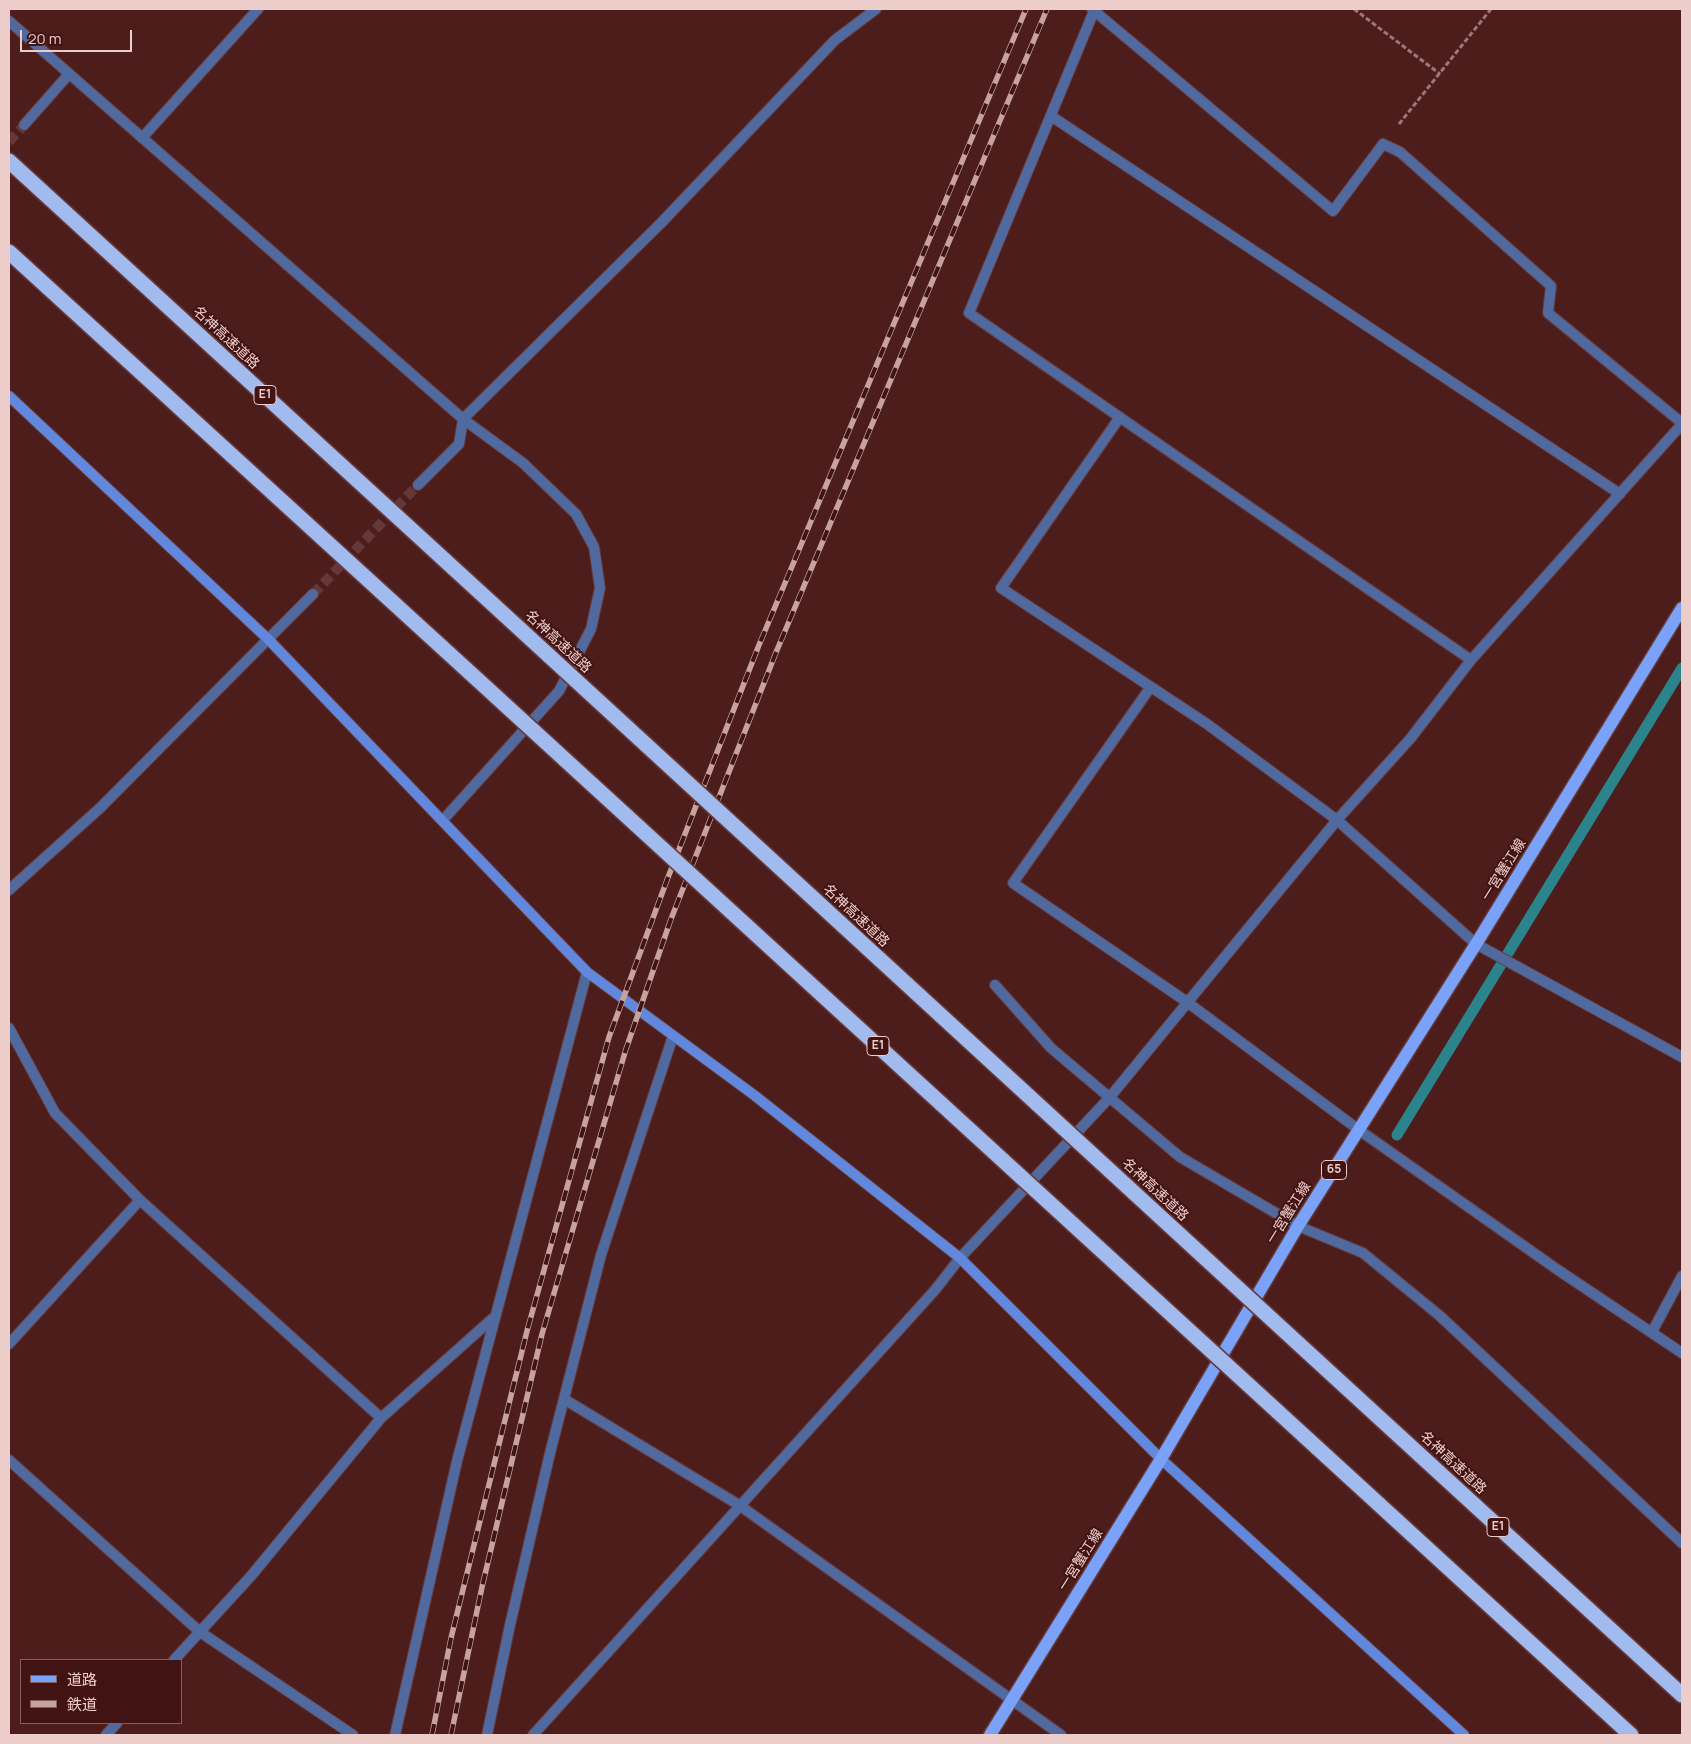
<!DOCTYPE html>
<html>
<head>
<meta charset="utf-8">
<style>
	body { margin:0 }
	#map { position:relative; width:1691px; height:1744px; overflow:hidden; background:#4d1d1c; font-family:Manrope,"Noto Sans JP",sans-serif }
	canvas { display:block }
	.frame { position:absolute; inset:0; border:10px solid #edcdca; pointer-events:none }
	.legend { position:absolute; left:20px; top:1659px; width:162px; height:65px; box-sizing:border-box; background:#421313; border:1px solid #865d5c; margin:0; padding:6px 9px; list-style:none; font-size:15px; color:#edcdca }
	.legend li { display:flex; align-items:center; gap:10px; height:25px }
	.legend b { width:25px; border:1px solid #865d5c }
	.scale { position:absolute; left:20px; top:30px; width:112px; height:22px; box-sizing:border-box; border:2px solid #edcdca; border-top:0; padding-left:6px; font-size:15px; line-height:18px; white-space:nowrap; color:#edcdca; -webkit-text-stroke:4px #421313; paint-order:stroke }
</style>
</head>
<body>
<div id="map">
<canvas width="1691" height="1744"></canvas>
<div class="frame"></div>
<ul class="legend">
<li><b style="height:6px;background:#79a2f8"></b>道路</li>
<li><b style="height:6px;background:#c6a2a0"></b>鉄道</li>
</ul>
<div class="scale">20 m</div>
</div>
<script>
const c = document.querySelector('canvas').getContext('2d');
c.lineJoin = 'round';
function shape(rows) {
  const path = new Path2D();
  for (const r of rows) {
    path.moveTo(r[0], r[1]);
    for (let i = 2; i < r.length; i += 2) path.lineTo(r[i], r[i + 1]);
  }
  return path;
}
function stroke(path, color, width, dash) {
  c.strokeStyle = color;
  c.lineWidth = width;
  c.lineCap = dash ? 'butt' : 'round';
  c.setLineDash(dash || []);
  c.stroke(path);
}
function label(font, color, halo, rows, align = 'center') {
  c.font = font + ' Manrope,"Noto Sans JP",sans-serif';
  c.lineWidth = 4;
  c.setLineDash([]);
  c.textBaseline = 'middle';
  c.strokeStyle = halo;
  c.fillStyle = color;
  for (const [text, x, y, turn = 0] of rows) {
    c.save();
    c.translate(x, y);
    c.rotate((+turn || 0) * Math.PI / 180);
    c.textAlign = isNaN(turn) ? turn : align;
    if (halo) c.strokeText(text, 0, 0);
    c.fillText(text, 0, 0);
    c.restore();
  }
}
stroke(shape([
	[1397,1135,1682,668]
]), '#2b848c', 11);
stroke(shape([
	[9,142,24,125],
	[313,594,418,485]
]), '#653736', 10, [10, 5]);
const street = shape([
	[1092,9,1333,211,1383,144,1400,152,1551,286,1548,313,1682,423],
	[1094,11,969,313,1471,660],
	[9,21,463,419,523,463,576,514,594,547,600,588,591,629,559,691,443,820],
	[1051,116,1620,494],
	[24,125,69,74],
	[142,138,258,9],
	[1120,417,1001,588,1207,724,1337,820,1476,944,1682,1057],
	[418,485,459,444,463,419,661,223,835,40,876,9],
	[1150,688,1013,883,1187,1002,1359,1130,1558,1270,1682,1353],
	[9,890,100,808,313,594],
	[995,985,1051,1048,1180,1157,1298,1226,1363,1253,1440,1316,1682,1543],
	[9,1028,55,1113,140,1200,381,1418],
	[1652,1332,1682,1276],
	[9,1344,140,1200],
	[564,1399,739,1505,1061,1735],
	[9,1460,200,1632,353,1735],
	[174,1660,251,1576,381,1418,492,1319],
	[106,1735,117,1723],
	[395,1735,457,1461,587,972],
	[487,1735,510,1625,550,1453,601,1255,673,1036],
	[533,1735,935,1290,960,1258,1110,1097,1337,820,1410,739,1471,660,1682,424]
]);
const secondary = shape([
	[9,396,269,640,587,972,754,1095,960,1258,1161,1459,1464,1735]
]);
const primary = shape([
	[990,1735,1161,1459,1298,1226,1476,944,1682,608]
]);
const highway = shape([
	[9,161,521,630],
	[9,252,479,681],
	[1314,1358,1682,1695],
	[1277,1411,1631,1735]
]);
stroke(street, '#673938', 12);
stroke(secondary, '#673938', 12);
stroke(primary, '#673938', 15);
stroke(highway, '#673938', 18);
stroke(shape([
	[1354,9,1440,74],
	[1399,124,1491,9]
]), '#9f7775', 3, [5, 2.5]);
stroke(street, '#50699e', 10);
stroke(secondary, '#6188dc', 10);
stroke(primary, '#79a2f8', 12);
stroke(highway, '#a2bbef', 15);
const rail = shape([
	[432,1735,451,1638,527,1331,609,1037,667,880,759,645,1026,9],
	[451,1735,482,1587,542,1334,626,1049,671,919,777,650,1047,9]
]);
stroke(rail, '#c6a2a0', 5.5);
stroke(rail, '#421313', 4, [11]);
const highwayBridge = shape([
	[521,630,1314,1358],
	[479,681,1277,1411]
]);
stroke(highwayBridge, '#673938', 18, []);
stroke(highwayBridge, '#a2bbef', 15);
for (const [x, y, w] of [
	[265,395,22],
	[878,1046,22],
	[1334,1170,25],
	[1498,1527,22]
]) {
  const box = new Path2D();
  box.roundRect(x - w / 2, y - 9.5, w, 19, 4);
  c.fillStyle = '#421313';
  c.fill(box);
  stroke(box, '#edcdca', 1);
}
label('bold 12px', '#edcdca', null, [
	["E1",265,395],
	["E1",878,1046],
	["65",1334,1170],
	["E1",1498,1527]
]);
label('14px', '#edcdca', '#421313', [
	["名神高速道路",226,338,43],
	["名神高速道路",558,642,43],
	["一宮蟹江線",1504,870,-58],
	["名神高速道路",856,916,43],
	["名神高速道路",1155,1190,43],
	["一宮蟹江線",1289,1213,-58],
	["名神高速道路",1453,1463,43],
	["一宮蟹江線",1081,1560,-58]
]);
</script>
</body>
</html>
